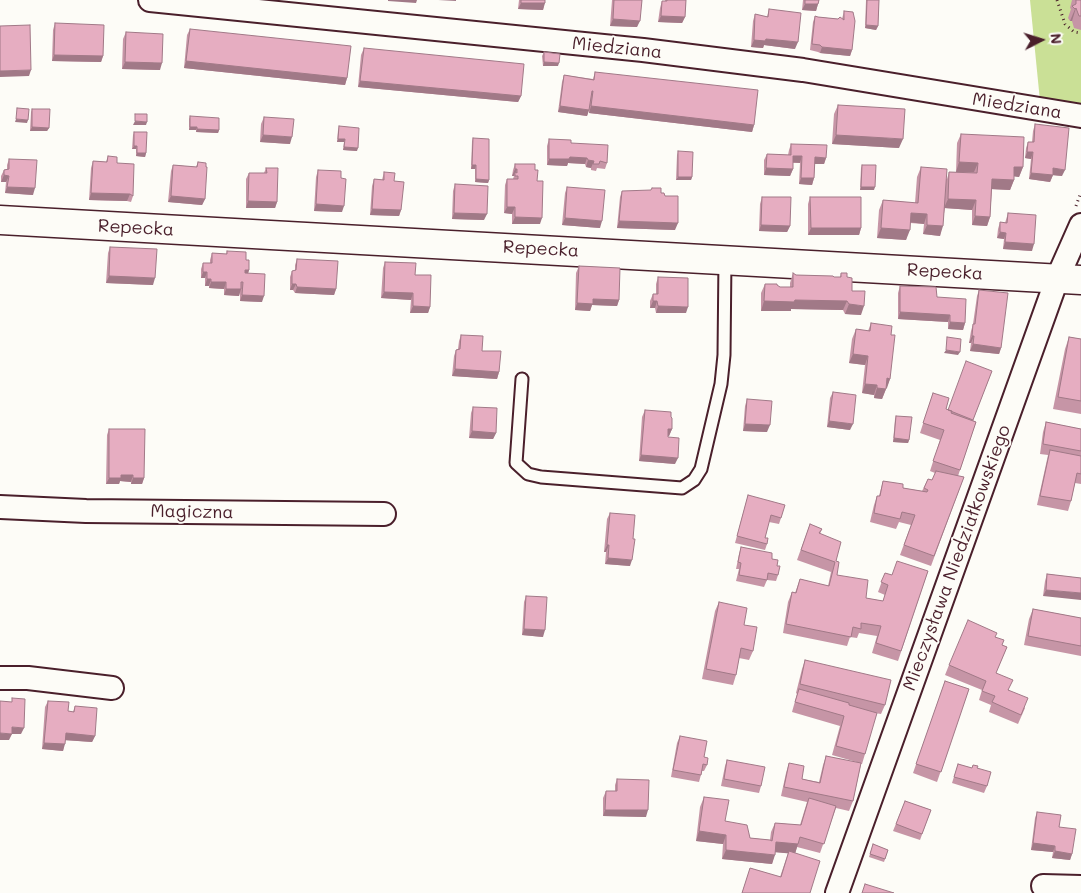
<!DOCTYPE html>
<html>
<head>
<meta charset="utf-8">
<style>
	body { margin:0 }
	#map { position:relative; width:1081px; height:893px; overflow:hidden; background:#fdfcf7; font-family:Mali,sans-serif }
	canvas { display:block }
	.north { position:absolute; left:1016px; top:15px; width:50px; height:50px; -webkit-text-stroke:4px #fdfcf7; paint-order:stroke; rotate:85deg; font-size:14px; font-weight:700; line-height:20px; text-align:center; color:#4a1f2b }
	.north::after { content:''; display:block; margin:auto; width:18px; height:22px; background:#4a1f2b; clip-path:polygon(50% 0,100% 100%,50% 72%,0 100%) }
</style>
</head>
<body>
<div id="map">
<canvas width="1081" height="893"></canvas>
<div class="north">N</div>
</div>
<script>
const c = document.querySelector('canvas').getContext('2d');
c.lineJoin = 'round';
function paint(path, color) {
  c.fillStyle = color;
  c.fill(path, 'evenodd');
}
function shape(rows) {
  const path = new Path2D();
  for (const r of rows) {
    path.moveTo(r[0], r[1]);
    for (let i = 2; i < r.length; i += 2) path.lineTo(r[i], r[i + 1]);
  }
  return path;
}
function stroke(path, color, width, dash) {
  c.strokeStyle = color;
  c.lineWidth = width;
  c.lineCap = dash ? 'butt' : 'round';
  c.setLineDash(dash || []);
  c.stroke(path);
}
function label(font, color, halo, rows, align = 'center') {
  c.font = font + ' Mali,sans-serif';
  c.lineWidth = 4;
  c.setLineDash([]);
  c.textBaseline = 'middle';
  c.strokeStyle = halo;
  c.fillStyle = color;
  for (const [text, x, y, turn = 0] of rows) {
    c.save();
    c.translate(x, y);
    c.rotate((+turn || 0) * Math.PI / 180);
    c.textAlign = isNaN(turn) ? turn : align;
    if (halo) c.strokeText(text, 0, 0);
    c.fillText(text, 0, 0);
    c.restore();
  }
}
paint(shape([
	[1030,0,1081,0,1081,107,1040,101]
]), '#cae096');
const service = shape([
	[522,379,516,463,528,474,541,477,682,488,694,480,701,469,721,384,724,355,725,259]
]);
const minor = shape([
	[150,0,643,50,803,70,1081,116],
	[0,507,86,511,384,514],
	[0,678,28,678,112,688],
	[1043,886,1081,887],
	[837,893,1057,279,1081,225]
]);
const tertiary = shape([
	[0,220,1081,280]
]);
stroke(service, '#4a1f2b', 15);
stroke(minor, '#4a1f2b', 26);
stroke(tertiary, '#4a1f2b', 31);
stroke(shape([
	[1057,0,1065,24,1074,32,1081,33],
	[1076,206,1081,192]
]), '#4a1f2b', 3, [1, 4]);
stroke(service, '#fdfcf7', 11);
stroke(minor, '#fdfcf7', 22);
stroke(tertiary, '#fdfcf7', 28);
paint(shape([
	[519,0,545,0,543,10,518,9],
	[612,0,642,0,637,27,610,26],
	[665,0,686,0,685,17,682,23,658,22,660,8,662,1,665,1],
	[803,0,819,0,816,11,802,10],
	[866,0,879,0,878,26,876,30,865,28],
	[1072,0,1081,0,1081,30,1074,28,1072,21,1070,21,1068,18,1071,9,1070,8],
	[769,9,795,49,764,45,763,48,751,47,753,21,755,14,767,17],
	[844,11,852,50,850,56,820,53,818,52,810,50,813,22,815,16,818,17,838,19,842,19],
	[55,23,103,56,101,62,52,61,53,30],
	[190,29,347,78,345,85,184,68,187,35],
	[126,32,160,70,122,69,123,39],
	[364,48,521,96,518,102,358,87,361,55],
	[544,52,558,66,543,66,542,56],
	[595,72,754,125,752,132,589,113,589,110,587,116,558,112,562,82,564,75,593,79],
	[838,105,899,148,832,144,834,114],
	[32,109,49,128,47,131,30,131,31,112],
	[190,116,219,130,218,133,196,132,196,130,189,130,189,119],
	[264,117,290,144,260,142,261,124],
	[1035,124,1062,176,1053,175,1050,182,1029,179,1031,159,1025,158,1026,148,1028,142,1032,142,1033,131],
	[339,126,357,151,343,150,344,142,337,142,338,130],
	[134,132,146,153,145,157,136,156,136,149,132,149,133,135],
	[961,134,1023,167,1019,177,1014,176,1014,180,1010,190,992,189,990,217,987,226,972,225,972,210,945,208,940,236,923,234,924,224,910,223,906,240,877,238,879,210,883,200,915,203,917,177,921,167,947,179,949,172,974,173,956,172,957,143],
	[473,138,489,180,488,183,475,182,475,169,471,169,472,141],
	[549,139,571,143,607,163,605,169,597,168,596,171,591,170,591,168,586,167,585,164,568,163,567,166,547,165,547,146],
	[791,144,826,158,824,164,815,164,814,178,812,185,799,184,800,163,793,163,793,169,790,176,764,175,764,160,767,154,788,155,789,150],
	[678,151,692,177,691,180,676,180,677,155],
	[108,156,117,163,133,196,131,202,127,201,89,200,91,168,93,161,106,162],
	[9,159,33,195,5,193,6,182,1,182,1,176,4,170,7,169,7,165],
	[198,162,205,199,202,205,168,202,171,171,173,165,196,167],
	[515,164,535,170,537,181,540,224,512,224,512,214,504,213,505,185,507,179,513,179,514,176,512,176,513,170],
	[862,165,874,190,860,190,861,168],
	[266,168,277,202,275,208,246,208,246,179,249,173,264,173],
	[318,170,341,178,342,212,314,211,316,177],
	[384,172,394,181,401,210,399,216,370,215,372,186,374,179,382,180],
	[455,184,484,220,452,219,453,191],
	[567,187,600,228,562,225,565,193],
	[622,191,661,193,675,230,617,228,620,197],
	[762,197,790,226,787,232,759,231,760,204],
	[810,197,861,228,859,235,808,235,808,204],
	[1008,213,1032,251,1003,249,1004,239,997,238,998,229,1000,222,1005,223],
	[110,247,153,285,106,283,108,253],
	[227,251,246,260,249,270,248,274,262,302,240,301,240,291,239,296,224,295,224,289,209,288,209,286,205,286,205,278,201,278,201,269,203,263,210,263,210,260,212,253,226,254],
	[297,259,336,289,334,295,295,293,293,290,290,290,290,277,292,271,295,271,295,265],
	[385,262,430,307,428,313,410,313,411,300,381,298,383,268],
	[579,266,619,300,617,306,592,305,590,311,575,310,576,273],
	[793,273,796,275,834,277,840,277,841,273,847,277,861,315,845,314,843,310,791,309,791,311,761,311,761,293,765,284,777,285,780,287,790,287,790,283],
	[658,277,686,313,656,313,655,308,650,308,650,301,653,294,656,294,656,284],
	[900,286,937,297,965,323,963,330,948,329,948,322,898,319,898,293],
	[979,290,1001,348,999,354,970,351,971,343,969,343,971,331,973,324,977,296],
	[871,323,891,335,890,379,882,399,874,398,874,395,862,393,865,365,849,363,852,339,856,329,868,331],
	[461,335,499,372,497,379,452,376,454,356,456,350,458,349,459,341],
	[1069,337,1081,339,1081,414,1053,409,1065,349],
	[992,371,973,420,976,422,958,476,964,477,931,566,900,555,911,525,899,522,896,529,870,522,874,505,877,496,879,496,883,481,903,488,922,491,928,479,932,480,935,473,930,471,940,440,920,433,933,393,946,409,948,410],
	[833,392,850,430,827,427,830,398],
	[747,399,767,432,743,431,745,406],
	[473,407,496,433,493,439,469,438,471,413],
	[645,410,671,417,672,429,669,436,668,436,668,437,675,464,639,461,642,417],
	[896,416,909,440,908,443,893,442,895,419],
	[1046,422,1081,429,1081,484,1075,483,1071,501,1068,511,1037,505,1048,455,1040,454,1043,432],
	[109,429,144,478,142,484,131,484,131,482,120,481,119,484,106,484,107,435],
	[748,495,781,518,779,524,769,522,765,538,767,544,765,550,735,543],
	[610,513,630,566,605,564,606,552,604,552,607,519],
	[810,524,822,529,820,534,836,561,837,575,866,598,883,601,885,595,878,592,885,573,892,575,928,571,898,661,872,653,877,636,859,633,857,638,850,637,847,646,783,633,788,602,792,592,795,593,800,579,828,586,831,572,797,560],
	[741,547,772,559,777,566,778,575,776,581,767,580,764,587,736,581,739,569,736,569,739,554],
	[1047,574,1081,578,1043,596,1045,581],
	[526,596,543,637,522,635,524,602],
	[719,602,753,651,749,660,739,658,736,675,733,685,702,679,715,611],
	[1033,609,1081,618,1081,656,1024,645,1029,619],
	[996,637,1002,645,1007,647,996,673,1009,690,1025,708,1018,724,989,712,991,705,979,700,982,690,945,675,949,665],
	[805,660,885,705,881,714,875,713,865,754,862,764,861,764,853,801,849,811,836,808,820,853,797,847,795,853,810,893,742,893,750,868,780,877,788,853,775,852,772,864,722,859,723,844,696,841,700,807,704,797,725,821,750,838,770,840,771,832,775,823,800,825,807,802,781,796,786,773,789,763,802,779,819,782,823,765,826,756,860,763,832,755,840,726,792,712,797,694,796,693,802,669],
	[945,681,969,689,937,782,913,773],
	[48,701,68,711,73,712,75,706,95,736,92,742,65,740,63,751,42,749,45,707],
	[680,736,704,757,707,765,704,771,702,771,699,782,671,777,677,743],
	[727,760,761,786,759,793,721,786,725,766],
	[958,764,972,768,977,768,987,786,984,793,952,783],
	[617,779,646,817,603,816,603,798,606,791,615,791,615,785],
	[905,801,931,810,920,840,893,831],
	[1037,812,1059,827,1072,854,1070,860,1052,858,1053,852,1031,850,1035,818],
	[873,844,888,850,884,862,869,857]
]), '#c695a6');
paint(shape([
	[388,0,417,0,416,3,388,1],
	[438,0,456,0,456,1],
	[521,3,545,3,543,10,518,9],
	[805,4,818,4,816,11,802,10],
	[1076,8,1072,21,1070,21,1075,9],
	[661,16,685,17,682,23,658,22],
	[613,19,640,21,637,27,610,26],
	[866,25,878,26,876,30,865,28],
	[766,39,798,42,795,49,764,45,763,48,751,47,754,40],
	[822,47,852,50,850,56,820,53],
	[54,55,103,56,101,62,52,61],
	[186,61,347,78,345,85,184,68],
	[125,62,162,63,160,70,122,69],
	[544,62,559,63,558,66,543,66],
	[31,70,29,76,0,77,0,71],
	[360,81,521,96,518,102,358,87],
	[560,106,589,110,587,116,558,112],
	[591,106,754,125,752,132,589,113],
	[16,119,28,120,27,123,15,122],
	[135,121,147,122,146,125,133,125],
	[32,127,49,128,47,131,30,131],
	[190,127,197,127,196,130,189,130],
	[197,129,219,130,218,133,196,132],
	[263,135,292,137,290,144,260,142],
	[836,135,903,139,899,148,832,144],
	[338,139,345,139,344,142,337,142],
	[134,146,137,146,136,149,132,149],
	[344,147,358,148,357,151,343,150],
	[1027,152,1033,152,1031,159,1025,158],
	[137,153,146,153,145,157,136,156],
	[793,156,802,156,800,163,790,162],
	[570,157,587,158,585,164,568,163,567,166,547,165,549,159],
	[815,157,826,158,824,164,812,164],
	[588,160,594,161,591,168,586,167],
	[959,162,978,163,974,172,956,172],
	[472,165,476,165,475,169,471,169],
	[1014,167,1023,167,1019,177,1011,176],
	[766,168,793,169,790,176,764,175],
	[1053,168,1065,170,1062,176,1051,175],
	[515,169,517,169,515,176,515,172,514,176,512,176],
	[1031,173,1053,175,1050,182,1029,179],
	[4,175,9,176,6,182,1,182],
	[678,177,692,177,691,180,676,180],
	[801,178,814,178,812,185,799,184],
	[476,179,489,180,488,183,475,182],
	[992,179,1014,180,1010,190,989,189],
	[7,187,35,188,33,195,5,193],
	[861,187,875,187,874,190,860,190],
	[91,193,130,194,127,201,89,200],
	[171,196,205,199,202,205,168,202],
	[948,199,976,200,972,210,944,208],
	[248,201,277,202,275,208,246,208],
	[316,204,344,206,342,212,314,211],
	[507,207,515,207,512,214,504,213],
	[372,209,401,210,399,216,370,215],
	[454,213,487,214,484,220,452,219],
	[911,213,927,214,924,224,908,222],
	[975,216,990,217,987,226,972,225],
	[515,217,542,218,540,224,512,224],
	[565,218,602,221,600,228,562,225],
	[619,221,678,223,675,230,617,228],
	[761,225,790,226,787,232,759,231],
	[927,225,943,226,940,236,923,234],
	[811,228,861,228,859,235,808,235],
	[881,228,910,230,906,240,877,238],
	[1000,232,1006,233,1004,239,997,238],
	[1005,242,1034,244,1032,251,1003,249],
	[245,270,249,270,247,276,243,276],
	[203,272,207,272,205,278,201,278],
	[109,276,155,278,153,285,106,283],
	[207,279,211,279,209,286,205,286],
	[211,282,226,282,224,289,209,288],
	[292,284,296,284,293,290,290,290],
	[297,287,336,289,334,295,295,293],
	[226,289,241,289,239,296,224,295],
	[384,292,413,293,411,300,381,298],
	[242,295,264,296,262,302,240,301],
	[593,299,619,300,617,306,592,305,590,311,575,310,577,303],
	[795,300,847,301,843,310,791,309,791,311,761,311,764,301],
	[653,301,657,301,655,308,650,308],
	[849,304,864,306,861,315,845,314],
	[413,306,430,307,428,313,410,313],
	[658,306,688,307,686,313,656,313],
	[900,312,950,315,948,322,898,319],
	[950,322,965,323,963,330,948,329],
	[972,336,974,336,971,343,969,343],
	[973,344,1001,348,999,354,970,351],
	[946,350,960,352,958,355,944,353],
	[853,354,868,356,865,365,849,363],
	[455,369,499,372,497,379,452,376],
	[887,378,890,379,887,388,883,388],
	[865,384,877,385,874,395,862,393],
	[877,388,886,389,882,399,874,398],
	[829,421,853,424,850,430,827,427],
	[745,424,770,425,767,432,743,431],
	[668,429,672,429,669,436,666,435],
	[472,431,496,433,493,439,469,438],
	[894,438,909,440,908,443,893,442],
	[641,455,678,458,675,464,639,461],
	[121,475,133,475,131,482,120,481,119,484,106,484,109,478],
	[133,478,144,478,142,484,131,484],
	[607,545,609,545,606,552,604,552],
	[608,558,632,560,630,566,605,564],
	[1046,590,1081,593,1081,600,1043,596],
	[524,629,545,630,543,637,522,635],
	[12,727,24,728,21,734,10,734],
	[0,733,12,734,9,740,0,740],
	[66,733,95,736,92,742,63,740],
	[44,743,65,744,63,751,42,749],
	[605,810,648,810,646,817,603,816],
	[699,831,726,835,723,844,696,841],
	[776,842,798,844,795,854,773,852],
	[1033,843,1055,846,1053,852,1031,850],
	[726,850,775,855,772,864,722,859],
	[1055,851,1072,854,1070,860,1052,858]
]), '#a17987');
const building = shape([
	[521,0,545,0,545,3,521,3,521,0],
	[614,0,642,0,640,21,613,19,614,0],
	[667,0,686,0,685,17,661,16,662,1,667,1,667,0],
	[805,0,819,0,818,4,805,4,805,0],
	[867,0,879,0,878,26,866,25,867,0],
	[1076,0,1081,0,1081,16,1079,16,1076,8,1075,9,1072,6,1076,4,1076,0],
	[769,9,801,13,798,42,766,39,765,41,754,40,755,14,768,17,769,9],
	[844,11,853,12,855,21,852,50,822,47,820,45,812,44,815,16,818,17,838,19,840,17,844,20,844,11],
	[55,23,104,25,103,56,54,55,55,23],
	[30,25,31,70,0,71,0,26,30,25],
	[190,29,351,46,347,78,186,61,190,29],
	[126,32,163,34,162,63,125,62,126,32],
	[364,48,524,64,521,96,360,81,364,48],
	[544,52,560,54,559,63,544,62,544,52],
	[595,72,758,90,754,125,591,106,593,91,592,91,589,110,560,106,564,75,594,80,595,72],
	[838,105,905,109,903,139,836,135,838,105],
	[17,108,29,109,28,120,16,119,17,108],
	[32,109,50,109,49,128,32,127,32,109],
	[135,114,147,114,147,122,135,121,135,114],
	[190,116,219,118,219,130,197,129,197,127,190,127,190,116],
	[264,117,294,119,292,137,263,135,264,117],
	[1035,124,1069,128,1065,170,1053,168,1053,175,1031,173,1033,152,1027,152,1028,142,1034,142,1035,124],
	[339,126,359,128,358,148,344,147,345,139,338,139,339,126],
	[134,132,147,132,146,153,137,153,137,146,134,146,134,132],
	[961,134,1024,137,1023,167,1014,167,1014,180,992,179,990,217,975,216,976,200,948,199,949,172,977,173,978,163,959,162,961,134],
	[473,138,489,139,489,180,476,179,476,165,472,165,473,138],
	[549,139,571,140,571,143,608,145,607,163,600,161,599,164,593,164,594,161,588,160,587,158,570,157,569,159,549,159,549,139],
	[791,144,827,145,826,158,815,157,814,178,801,178,802,156,793,156,793,169,766,168,767,154,791,155,791,144],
	[678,151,693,152,692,177,678,177,678,151],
	[108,156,117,157,117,163,134,164,133,196,130,194,91,193,93,161,107,162,108,156],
	[9,159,37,160,35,188,7,187,9,176,4,175,4,170,9,169,9,159],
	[198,162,206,163,206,167,207,167,205,199,171,196,173,165,197,167,198,162],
	[515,164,535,164,535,170,538,170,537,181,543,181,542,218,515,217,515,207,507,207,507,179,518,179,518,176,515,176,515,172,517,173,517,169,515,169,515,164],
	[862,165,876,165,875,187,861,187,862,165],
	[921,167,947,169,943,226,927,225,927,214,911,213,910,230,881,228,883,200,918,203,921,167],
	[266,168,278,168,277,202,248,201,249,173,267,173,266,168],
	[318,170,341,171,341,178,346,179,344,206,316,204,318,170],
	[384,172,395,173,394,181,404,182,401,210,372,209,374,179,384,180,384,172],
	[455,184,488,186,487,214,454,213,455,184],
	[567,187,605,190,602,221,565,218,567,187],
	[652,188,661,188,661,193,664,193,665,196,678,196,678,223,619,221,622,191,651,190,652,188],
	[762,197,791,197,790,226,761,225,762,197],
	[810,197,861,197,861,228,811,228,810,197],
	[1008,213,1036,215,1034,244,1005,242,1006,233,1000,232,1000,222,1007,223,1008,213],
	[110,247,157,249,155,278,109,276,110,247],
	[227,251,246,252,246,260,249,260,249,270,245,270,245,273,265,274,264,296,242,295,243,282,241,282,241,289,226,289,226,282,211,282,211,279,207,279,207,272,203,272,203,263,212,263,212,253,227,254,227,251],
	[297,259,338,261,336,289,297,287,296,284,292,284,292,271,296,270,297,259],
	[385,262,416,263,415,275,431,275,430,307,413,306,413,293,384,292,385,262],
	[579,266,620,268,619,300,593,299,593,304,577,303,579,266],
	[793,273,796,275,833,276,834,277,841,277,841,273,847,273,847,277,852,278,852,291,865,291,864,306,849,304,847,301,795,300,794,302,764,301,765,284,777,284,777,285,780,287,793,287,793,273],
	[658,277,688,278,688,307,658,306,657,301,653,301,653,294,658,294,658,277],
	[900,286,936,287,937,297,966,299,965,323,950,322,950,315,900,312,900,286],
	[979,290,1008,293,1001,348,973,344,974,336,972,336,973,324,975,324,979,290],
	[871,323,892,326,891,335,895,335,890,379,887,378,886,389,877,388,877,385,865,384,868,356,853,354,856,329,870,331,871,323],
	[461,335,483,336,482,351,501,351,499,372,455,369,456,350,460,349,461,335],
	[947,337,961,339,960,352,946,350,947,337],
	[1069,337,1081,339,1081,401,1058,397,1069,337],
	[966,361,992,371,973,420,948,410,966,361],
	[833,392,856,395,853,424,829,421,833,392],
	[933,393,949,398,946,409,952,411,951,413,976,422,960,470,933,461,944,430,923,423,933,393],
	[747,399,772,401,770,425,745,424,747,399],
	[473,407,497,408,496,433,472,431,473,407],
	[645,410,671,412,671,417,672,418,672,429,668,429,668,437,679,438,678,458,641,455,645,410],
	[896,416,912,417,909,440,894,438,896,416],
	[1046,422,1081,429,1081,451,1043,444,1046,422],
	[109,429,145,429,144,478,133,478,133,475,121,475,121,478,109,478,109,429],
	[1050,450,1081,456,1081,474,1077,473,1071,501,1040,496,1050,450],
	[936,471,964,477,934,556,904,545,915,515,902,512,900,519,874,513,877,496,880,496,883,481,903,484,903,488,927,492,928,490,924,488,928,479,932,480,936,471],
	[748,495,785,505,781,518,771,515,765,538,768,538,767,544,737,536,748,495],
	[610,513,635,515,633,539,635,539,632,560,608,558,609,545,607,545,610,513],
	[810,524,822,529,819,533,841,542,836,561,839,562,837,575,868,580,866,598,883,601,888,585,881,582,885,573,892,575,897,561,928,571,901,651,876,643,881,626,861,623,861,629,853,627,851,637,786,624,792,592,796,593,800,579,829,586,835,562,801,550,810,524],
	[741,547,772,553,772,559,778,560,777,566,780,566,778,575,768,573,767,580,739,575,741,563,738,562,741,547],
	[1047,574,1081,578,1081,593,1046,590,1047,574],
	[526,596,547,597,545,630,524,629,526,596],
	[719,602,747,608,744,625,757,627,753,651,741,648,736,675,706,669,719,602],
	[1033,609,1081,618,1081,646,1028,636,1033,609],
	[968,620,997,633,995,637,1004,640,1002,645,1007,647,996,673,1013,680,1008,690,1028,698,1021,715,992,702,995,696,982,691,986,681,949,665,968,620],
	[805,660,891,680,885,705,800,684,805,660],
	[945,681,969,689,941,772,916,764,945,681],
	[799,689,849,703,849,705,877,713,865,754,836,746,844,716,795,702,799,689],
	[12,698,25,699,24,728,12,727,12,734,0,733,0,701,12,702,12,698],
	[48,701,69,702,68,711,74,712,75,706,97,708,95,736,66,733,65,744,44,743,48,701],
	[680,736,707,741,704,757,708,758,707,765,703,764,701,775,673,770,680,736],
	[826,756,861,763,853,801,784,787,789,763,804,766,802,779,820,783,826,756],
	[727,760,765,767,761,786,724,779,727,760],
	[958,764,972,768,973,765,978,766,977,768,991,772,987,786,954,777,958,764],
	[617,779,649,780,648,810,605,810,606,791,617,791,617,779],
	[704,797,729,800,725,821,747,825,750,838,770,840,772,841,775,823,801,825,809,798,836,806,824,844,800,837,798,844,776,842,775,855,726,850,726,835,699,831,704,797],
	[905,801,931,810,922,834,896,824,905,801],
	[1037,812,1061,815,1059,827,1076,829,1072,854,1055,851,1055,846,1033,843,1037,812],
	[873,844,888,850,885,859,870,854,873,844],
	[789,851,820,861,810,893,742,893,750,868,781,877,789,851],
	[865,884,894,893,862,893,865,884]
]);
paint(building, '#e6adc1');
stroke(building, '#a17987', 1);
label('18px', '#4a1f2b', '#fdfcf7', [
	["Miedziana",617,48,6],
	["Miedziana",1017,106,9],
	["Repecka",136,228,3],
	["Repecka",541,249,3],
	["Repecka",945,272,3],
	["Magiczna",192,512,1],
	["Mieczysława Niedziałkowskiego",957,558,-70]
]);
</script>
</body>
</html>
